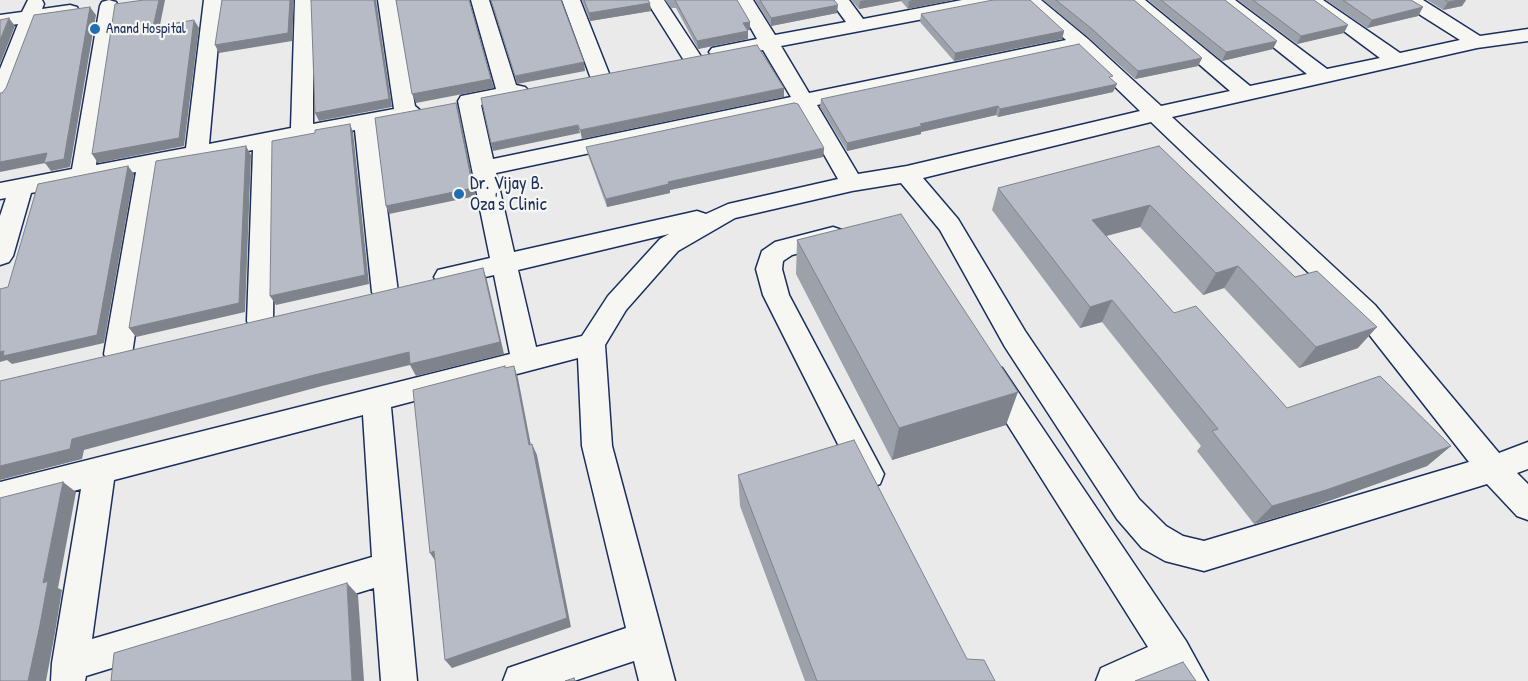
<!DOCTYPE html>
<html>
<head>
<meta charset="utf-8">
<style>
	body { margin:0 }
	canvas { display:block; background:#e9eae9 }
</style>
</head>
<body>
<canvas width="1528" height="681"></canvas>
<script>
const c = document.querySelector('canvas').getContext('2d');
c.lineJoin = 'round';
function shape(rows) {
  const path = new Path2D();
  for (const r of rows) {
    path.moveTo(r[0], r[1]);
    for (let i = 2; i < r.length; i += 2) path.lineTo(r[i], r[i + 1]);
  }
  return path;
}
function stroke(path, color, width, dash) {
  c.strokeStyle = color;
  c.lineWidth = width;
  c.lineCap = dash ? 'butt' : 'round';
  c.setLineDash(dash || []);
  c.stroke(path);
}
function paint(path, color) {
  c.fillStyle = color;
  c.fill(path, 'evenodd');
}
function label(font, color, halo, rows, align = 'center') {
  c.font = font + ' "Patrick Hand",sans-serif';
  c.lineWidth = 4.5;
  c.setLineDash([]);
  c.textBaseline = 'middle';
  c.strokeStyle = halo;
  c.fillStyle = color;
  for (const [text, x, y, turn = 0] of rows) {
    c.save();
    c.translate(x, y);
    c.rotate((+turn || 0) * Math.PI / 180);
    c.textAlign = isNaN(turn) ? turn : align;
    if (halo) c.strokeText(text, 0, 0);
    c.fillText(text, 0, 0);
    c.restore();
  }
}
const minor = shape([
	[28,0,42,0,44,4,42,9,70,5,77,7,79,11,77,15,70,17,38,21,11,96,7,100,0,102,0,69,18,24,0,27,0,15,22,12,28,0],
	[109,0,116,2,118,6,96,165,186,148,204,0,222,0,209,144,291,128,295,0,313,0,313,124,394,109,378,0,396,0,415,106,422,112,419,117,376,125,398,292,394,299,385,302,376,299,372,292,355,130,275,145,273,321,270,328,260,331,250,328,247,321,253,150,160,168,132,354,128,362,118,365,108,362,104,354,136,172,31,193,13,256,9,262,0,265,0,216,6,198,0,199,0,183,72,169,100,6,102,2,109,0],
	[471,0,489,0,516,85,525,87,529,91,525,95,481,105,493,159,791,97,763,50,719,58,712,56,709,52,712,48,757,39,735,0,753,0,775,35,846,22,830,0,849,0,863,19,962,0,1001,0,999,4,992,6,781,46,809,93,1066,40,1021,0,1041,0,1088,39,1161,106,1230,91,1125,0,1145,0,1250,86,1307,74,1214,0,1235,0,1327,69,1380,58,1302,0,1323,0,1400,53,1460,40,1403,4,1401,0,1423,0,1480,36,1528,29,1528,41,1477,48,1172,117,1375,305,1499,453,1528,442,1528,469,1517,473,1528,484,1528,520,1517,516,1487,484,1204,571,1165,561,1142,548,1117,519,1005,347,940,230,901,183,852,191,735,218,678,251,626,310,605,345,612,446,675,681,639,681,634,661,574,681,503,681,508,668,626,628,582,446,578,358,391,407,417,681,381,681,374,588,86,676,85,681,51,681,52,663,81,489,0,510,0,482,510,354,494,275,447,286,438,284,434,277,438,270,490,258,458,101,461,96,496,89,471,0],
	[1077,50,1140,111,907,166,858,174,817,105,1077,50],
	[798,109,838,179,728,204,706,214,697,211,514,252,496,173,798,109],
	[1151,122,1357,319,1469,462,1204,541,1183,536,1166,526,1139,499,1025,331,958,219,923,178,1151,122],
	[669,234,660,239,608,296,582,336,536,347,518,270,669,234],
	[363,415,372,557,92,639,114,480,363,415],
	[562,0,580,0,610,76,607,80,600,82,593,80,590,76,562,0],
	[646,0,664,0,702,58,699,62,692,64,685,62,646,0],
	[833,227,842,230,845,236,842,242,792,255,783,261,782,269,789,295,884,474,880,484,869,488,858,484,763,295,756,269,762,251,775,242,833,227],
	[992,365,1002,368,1186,641,1208,681,1169,681,1166,676,1155,681,1096,681,1101,668,1148,647,982,384,978,376,982,368,992,365]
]);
stroke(minor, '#1b2f5e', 3);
paint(minor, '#f6f6f2');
paint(shape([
	[582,0,648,0,651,11,590,21],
	[665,0,737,0,750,22,750,30,748,30,748,39,698,49,676,8,671,8],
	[755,0,834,0,837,13,771,26],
	[851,0,953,0,908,9,901,1,859,9],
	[1043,0,1134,0,1202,58,1198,66,1135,79,1089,38],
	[1148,0,1225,0,1273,49,1222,61],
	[1238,0,1314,0,1344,33,1297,44],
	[1326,0,1411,0,1423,7,1418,16,1367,28],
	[1427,0,1466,0,1462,6,1443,10],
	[921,14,1064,31,1062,39,954,61,920,22],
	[1112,79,1113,92,998,117,996,115,921,132,921,134,847,151,820,107,821,99],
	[1159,146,1358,348,1299,368,1224,288,1203,295,1140,227,1106,236,1174,313,1287,408,1451,446,1427,466,1306,509,1254,524,1197,451,1201,446,1102,322,1080,328,992,210,998,188],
	[586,147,824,148,823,157,670,190,670,193,607,207,588,155],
	[797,240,1006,425,892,460,796,274],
	[738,475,967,659,995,681,805,681,740,506]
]), '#9da1aa');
paint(shape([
	[159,0,165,0,158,35,153,27],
	[290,0,294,0,292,41,219,53,215,45],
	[374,0,376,0,392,107,319,121,315,113],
	[469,0,494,88,416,103,412,94],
	[866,0,902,0,901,1,859,9,860,1],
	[912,0,953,0,908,9,909,1],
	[1459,0,1466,0,1462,6,1443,10,1448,2],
	[650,3,651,11,590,21,589,13],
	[838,5,837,13,771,26,771,18],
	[90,7,96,15,70,167,51,171,45,163,0,172,0,162],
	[1423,7,1418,16,1367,28,1372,20],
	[9,18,15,26,0,64,0,40],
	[194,20,199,28,184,146,98,163,92,154],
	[750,22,750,30,743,31,743,23],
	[1348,25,1344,33,1297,44,1301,36],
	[748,31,748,39,698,49,697,41],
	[1064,31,1062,39,954,61,955,53],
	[1277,41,1273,49,1222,61,1226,52],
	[1202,58,1198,66,1135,79,1138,71],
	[584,62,585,71,517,84,515,76],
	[1117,84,1113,92,998,117,1000,109],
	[784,88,784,97,582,139,580,130],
	[456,103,459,111,476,196,389,214,386,206],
	[998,106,996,115,921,132,921,134,847,151,847,143,920,124],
	[350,124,353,132,369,284,276,305,270,296],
	[578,125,580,133,493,151,491,143],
	[246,146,251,155,245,312,136,337,129,328],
	[824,148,823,157,670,190,670,193,607,207,606,199,668,182],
	[128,166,134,174,104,343,12,364,7,360,0,362,0,352],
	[1150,205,1140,227,1083,242,1092,220],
	[1238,266,1224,288,1203,295,1216,273],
	[483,268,487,280,504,354,416,376,410,365,322,386,84,450,82,459,0,480,0,466,72,439],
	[1112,300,1102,322,1080,328,1090,307],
	[1377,327,1358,348,1299,368,1316,347],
	[514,366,518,378,533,456,529,445],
	[1018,392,1006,425,892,460,899,428],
	[532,444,537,455,571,627,452,668,445,660],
	[1451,446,1427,466,1306,509,1254,524,1272,506],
	[63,482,76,492,58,588,62,590,55,633,46,681,28,681,43,583],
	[434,551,436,562,430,553],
	[347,583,358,595,364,681,352,681]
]), '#7f838b');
const building = shape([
	[144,0,159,0,153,27,194,20,179,138,92,154,115,4,144,0],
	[222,0,290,0,288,33,215,45,222,0],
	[311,0,374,0,389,99,315,113,311,0],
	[396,0,469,0,491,79,412,94,396,0],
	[491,0,561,0,584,62,515,76,491,0],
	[584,0,648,0,650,3,589,13,584,0],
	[675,0,737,0,750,22,743,23,748,31,697,41,675,0],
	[760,0,834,0,838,5,771,18,760,0],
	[993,0,1030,0,1064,31,955,53,921,14,993,0],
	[1056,0,1134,0,1202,58,1138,71,1092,29,1056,0],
	[1161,0,1225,0,1277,41,1226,52,1161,0],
	[1253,0,1314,0,1348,25,1301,36,1253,0],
	[1343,0,1411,0,1423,7,1372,20,1343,0],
	[1445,0,1459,0,1448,2,1445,0],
	[90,7,64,159,44,163,47,153,0,162,0,93,2,93,6,88,34,15,90,7],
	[9,18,0,40,0,20,9,18],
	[1079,44,1113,76,1109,77,1117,84,1000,109,998,106,920,124,922,126,847,143,821,99,1079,44],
	[757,45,784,88,580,130,578,125,491,143,481,98,757,45],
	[456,103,473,188,386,206,375,118,456,103],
	[794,103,798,104,824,148,668,182,669,184,606,199,586,147,794,103],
	[350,124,365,275,270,296,272,141,315,133,315,130,350,124],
	[246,146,239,303,129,328,156,161,246,146],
	[1159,146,1295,277,1317,271,1377,327,1316,347,1238,266,1216,273,1150,205,1092,220,1174,313,1196,306,1287,408,1380,376,1451,446,1326,490,1272,506,1212,431,1218,429,1112,300,1090,307,998,188,1159,146],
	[128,166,97,335,3,356,4,351,0,352,0,289,8,287,38,184,128,166],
	[901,214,1018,392,899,428,797,240,901,214],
	[483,268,500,342,410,364,409,352,314,375,72,439,70,449,0,466,0,381,483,268],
	[505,366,505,368,514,366,529,445,532,444,567,618,445,660,434,551,430,553,413,390,505,366],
	[854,440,967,659,984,660,995,681,817,681,738,475,854,440],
	[63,482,43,583,48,581,40,625,28,681,0,681,0,498,63,482],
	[347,583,352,681,111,681,114,653,347,583],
	[1183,662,1196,681,1135,681,1183,662],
	[574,678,575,681,565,681,574,678]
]);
paint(building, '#b6bbc6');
stroke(building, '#7f838b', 1);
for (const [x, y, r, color] of [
	[95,29,6,"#1f6fb2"],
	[459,194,6,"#1f6fb2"]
]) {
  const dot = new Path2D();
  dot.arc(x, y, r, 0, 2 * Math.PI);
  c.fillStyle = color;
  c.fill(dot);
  stroke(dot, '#f6f6f2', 2);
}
label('15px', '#1b2f5e', '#f6f6f2', [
	["Anand Hospital",106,29]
], 'left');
label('18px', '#1b2f5e', '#f6f6f2', [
	["Dr. Vijay B.",470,184],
	["Oza's Clinic",470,205]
], 'left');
</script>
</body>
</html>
